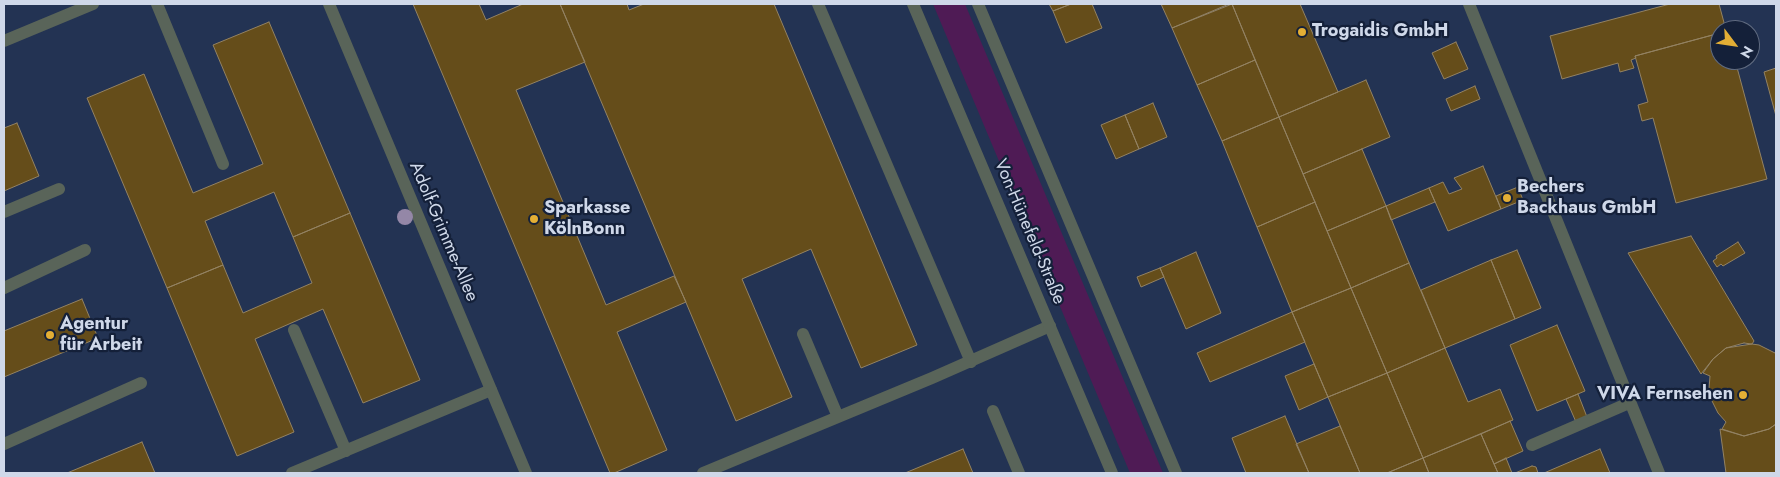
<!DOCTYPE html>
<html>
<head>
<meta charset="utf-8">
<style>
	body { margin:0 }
	#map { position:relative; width:1780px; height:477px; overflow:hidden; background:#1d2a44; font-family:Jost,sans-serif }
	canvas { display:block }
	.frame { position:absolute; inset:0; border:5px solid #cfd8e9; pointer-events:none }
	.north { position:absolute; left:1710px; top:20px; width:50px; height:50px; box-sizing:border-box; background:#142039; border:1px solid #5f6a7f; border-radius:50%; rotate:121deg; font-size:14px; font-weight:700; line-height:20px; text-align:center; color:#cfd8e9 }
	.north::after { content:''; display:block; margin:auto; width:18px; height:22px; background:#e3ae35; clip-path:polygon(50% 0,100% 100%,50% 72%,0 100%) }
</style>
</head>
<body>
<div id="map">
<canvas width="1780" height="477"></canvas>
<div class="frame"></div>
<div class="north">N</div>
</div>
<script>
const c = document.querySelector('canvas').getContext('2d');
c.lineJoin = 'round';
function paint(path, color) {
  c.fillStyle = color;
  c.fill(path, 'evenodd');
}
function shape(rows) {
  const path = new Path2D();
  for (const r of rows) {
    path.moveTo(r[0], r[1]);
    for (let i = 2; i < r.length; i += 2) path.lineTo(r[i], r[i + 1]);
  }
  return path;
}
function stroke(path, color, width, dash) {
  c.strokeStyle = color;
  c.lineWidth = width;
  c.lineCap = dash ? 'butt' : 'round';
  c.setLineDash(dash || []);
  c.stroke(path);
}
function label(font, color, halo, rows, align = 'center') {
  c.font = font + ' Jost,sans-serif';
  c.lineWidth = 4.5;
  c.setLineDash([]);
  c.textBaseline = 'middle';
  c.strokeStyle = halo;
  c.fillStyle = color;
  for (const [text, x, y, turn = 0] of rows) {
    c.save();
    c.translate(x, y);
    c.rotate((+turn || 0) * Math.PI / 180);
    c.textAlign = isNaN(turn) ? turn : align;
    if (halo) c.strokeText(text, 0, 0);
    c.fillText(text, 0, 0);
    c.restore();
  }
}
paint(shape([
	[4,4,1776,4,1776,473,4,473],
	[1720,30,1750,30,1750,60,1720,60]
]), '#233353');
paint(shape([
	[933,4,965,4,1163,473,1130,473]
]), '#4f1b55');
const building = shape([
	[413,4,479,4,486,20,523,4,560,4,585,62,516,90,606,305,674,276,686,302,617,332,667,450,614,473,610,473,413,4],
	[560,4,627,4,629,10,644,4,774,4,917,345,861,368,811,249,742,279,792,397,736,421,560,4],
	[1049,4,1071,4,1053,11,1049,4],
	[1071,4,1092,4,1102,28,1066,43,1053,11,1071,4],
	[1161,4,1229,4,1172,28,1161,4],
	[1232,4,1255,60,1197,85,1172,28,1232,4],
	[1232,4,1300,4,1338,92,1279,117,1232,4],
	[1670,4,1719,4,1726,30,1720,30,1720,33,1635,56,1636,58,1631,60,1634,68,1620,72,1618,63,1562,79,1550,36,1670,4],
	[269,22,350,213,293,237,274,192,205,221,223,265,167,288,87,98,144,74,193,193,263,164,213,45,269,22],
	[1720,33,1720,60,1735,60,1767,179,1676,203,1653,118,1642,121,1638,105,1648,102,1635,56,1720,33],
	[1456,42,1468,69,1444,79,1432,53,1456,42],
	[1255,60,1279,117,1222,141,1197,85,1255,60],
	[1776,68,1776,116,1764,72,1776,68],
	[1366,80,1390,137,1303,174,1279,117,1366,80],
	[1475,86,1480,99,1451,111,1446,99,1475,86],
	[1153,103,1167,137,1139,149,1125,115,1153,103],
	[1125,115,1139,149,1116,159,1101,125,1125,115],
	[1279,117,1315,202,1257,227,1222,141,1279,117],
	[17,123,39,176,4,191,4,128,17,123],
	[1362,149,1386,206,1327,231,1303,174,1362,149],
	[1483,166,1501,209,1448,231,1429,188,1443,182,1449,194,1462,189,1454,178,1483,166],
	[1518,187,1523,200,1501,209,1496,196,1518,187],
	[1429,188,1435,202,1391,220,1386,206,1429,188],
	[1315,202,1351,288,1292,312,1257,227,1315,202],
	[1386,206,1409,263,1351,288,1327,231,1386,206],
	[350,213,420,380,363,403,323,309,255,339,294,432,237,456,167,288,223,265,243,313,312,283,293,237,350,213],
	[1691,236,1754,341,1752,344,1726,348,1713,359,1701,374,1628,253,1691,236],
	[1738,242,1745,253,1723,266,1721,264,1717,267,1713,261,1717,258,1716,256,1738,242],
	[1517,250,1541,308,1515,319,1491,260,1517,250],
	[1196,252,1221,313,1186,329,1160,268,1196,252],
	[1491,260,1515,319,1445,348,1421,290,1491,260],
	[1409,263,1445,348,1387,373,1351,288,1409,263],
	[1160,268,1164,277,1141,287,1137,277,1160,268],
	[1351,288,1387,373,1328,397,1292,312,1351,288],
	[82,299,98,338,4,377,4,331,82,299],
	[1292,312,1305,342,1210,382,1197,353,1292,312],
	[1557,325,1585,391,1537,411,1510,345,1557,325],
	[1744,343,1759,345,1775,353,1776,350,1776,424,1769,429,1744,436,1722,429,1726,422,1718,413,1712,401,1709,389,1710,376,1703,373,1713,359,1726,348,1744,343],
	[1445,348,1468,402,1500,389,1513,420,1423,458,1387,373,1445,348],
	[1314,364,1328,397,1299,410,1285,376,1314,364],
	[1387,373,1423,458,1387,473,1360,473,1328,397,1387,373],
	[1578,394,1587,417,1576,422,1566,399,1578,394],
	[1285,416,1309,473,1246,473,1232,438,1285,416],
	[1510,421,1523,451,1494,464,1481,434,1510,421],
	[1776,424,1776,473,1726,473,1720,429,1744,436,1769,429,1776,424],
	[1340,426,1360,473,1309,473,1296,444,1340,426],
	[1481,434,1498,473,1429,473,1423,458,1481,434],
	[142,442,155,473,67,473,142,442],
	[963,449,973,473,905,473,963,449],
	[1600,449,1610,473,1544,473,1600,449],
	[1423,458,1429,473,1387,473,1423,458],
	[1506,458,1512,473,1498,473,1494,464,1506,458],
	[1532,466,1536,467,1538,473,1515,473,1532,466]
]);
paint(building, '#654d1a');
stroke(building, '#938262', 1);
stroke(shape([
	[157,4,223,164],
	[818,4,971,362],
	[4,212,59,189],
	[4,288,85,250],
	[294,330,346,451],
	[803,334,838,417],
	[993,411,1019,473],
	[4,444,141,383],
	[1532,445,1629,403],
	[292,473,491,390],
	[703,473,932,378,1050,326]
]), '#596459', 12);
stroke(shape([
	[329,4,526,473],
	[1469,4,1659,473],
	[4,41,93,4]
]), '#596459', 12);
stroke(shape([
	[913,4,1112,473],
	[978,4,1176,473]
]), '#596459', 12);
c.fillStyle = '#9487a7';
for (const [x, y] of [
	[405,217]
]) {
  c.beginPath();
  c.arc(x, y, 8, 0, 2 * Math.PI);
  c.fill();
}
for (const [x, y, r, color] of [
	[1302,32,5,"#e3ae35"],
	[1507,198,5,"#e3ae35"],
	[534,219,5,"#e3ae35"],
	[50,335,5,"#e3ae35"],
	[1743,395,5,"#e3ae35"]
]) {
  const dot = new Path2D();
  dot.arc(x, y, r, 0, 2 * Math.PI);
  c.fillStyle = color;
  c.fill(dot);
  stroke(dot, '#142039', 2);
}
label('bold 18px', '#cfd8e9', '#142039', [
	["Trogaidis GmbH",1312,32],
	["Bechers",1517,188],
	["Backhaus GmbH",1517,209],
	["Sparkasse",544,209],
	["KölnBonn",544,230],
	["Agentur",60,325],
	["für Arbeit",60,346],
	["VIVA Fernsehen",1733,395,"right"]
], 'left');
label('18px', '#cfd8e9', '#142039', [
	["Adolf-Grimme-Allee",443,232,67],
	["Von-Hünefeld-Straße",1029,232,67]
]);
</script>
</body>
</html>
